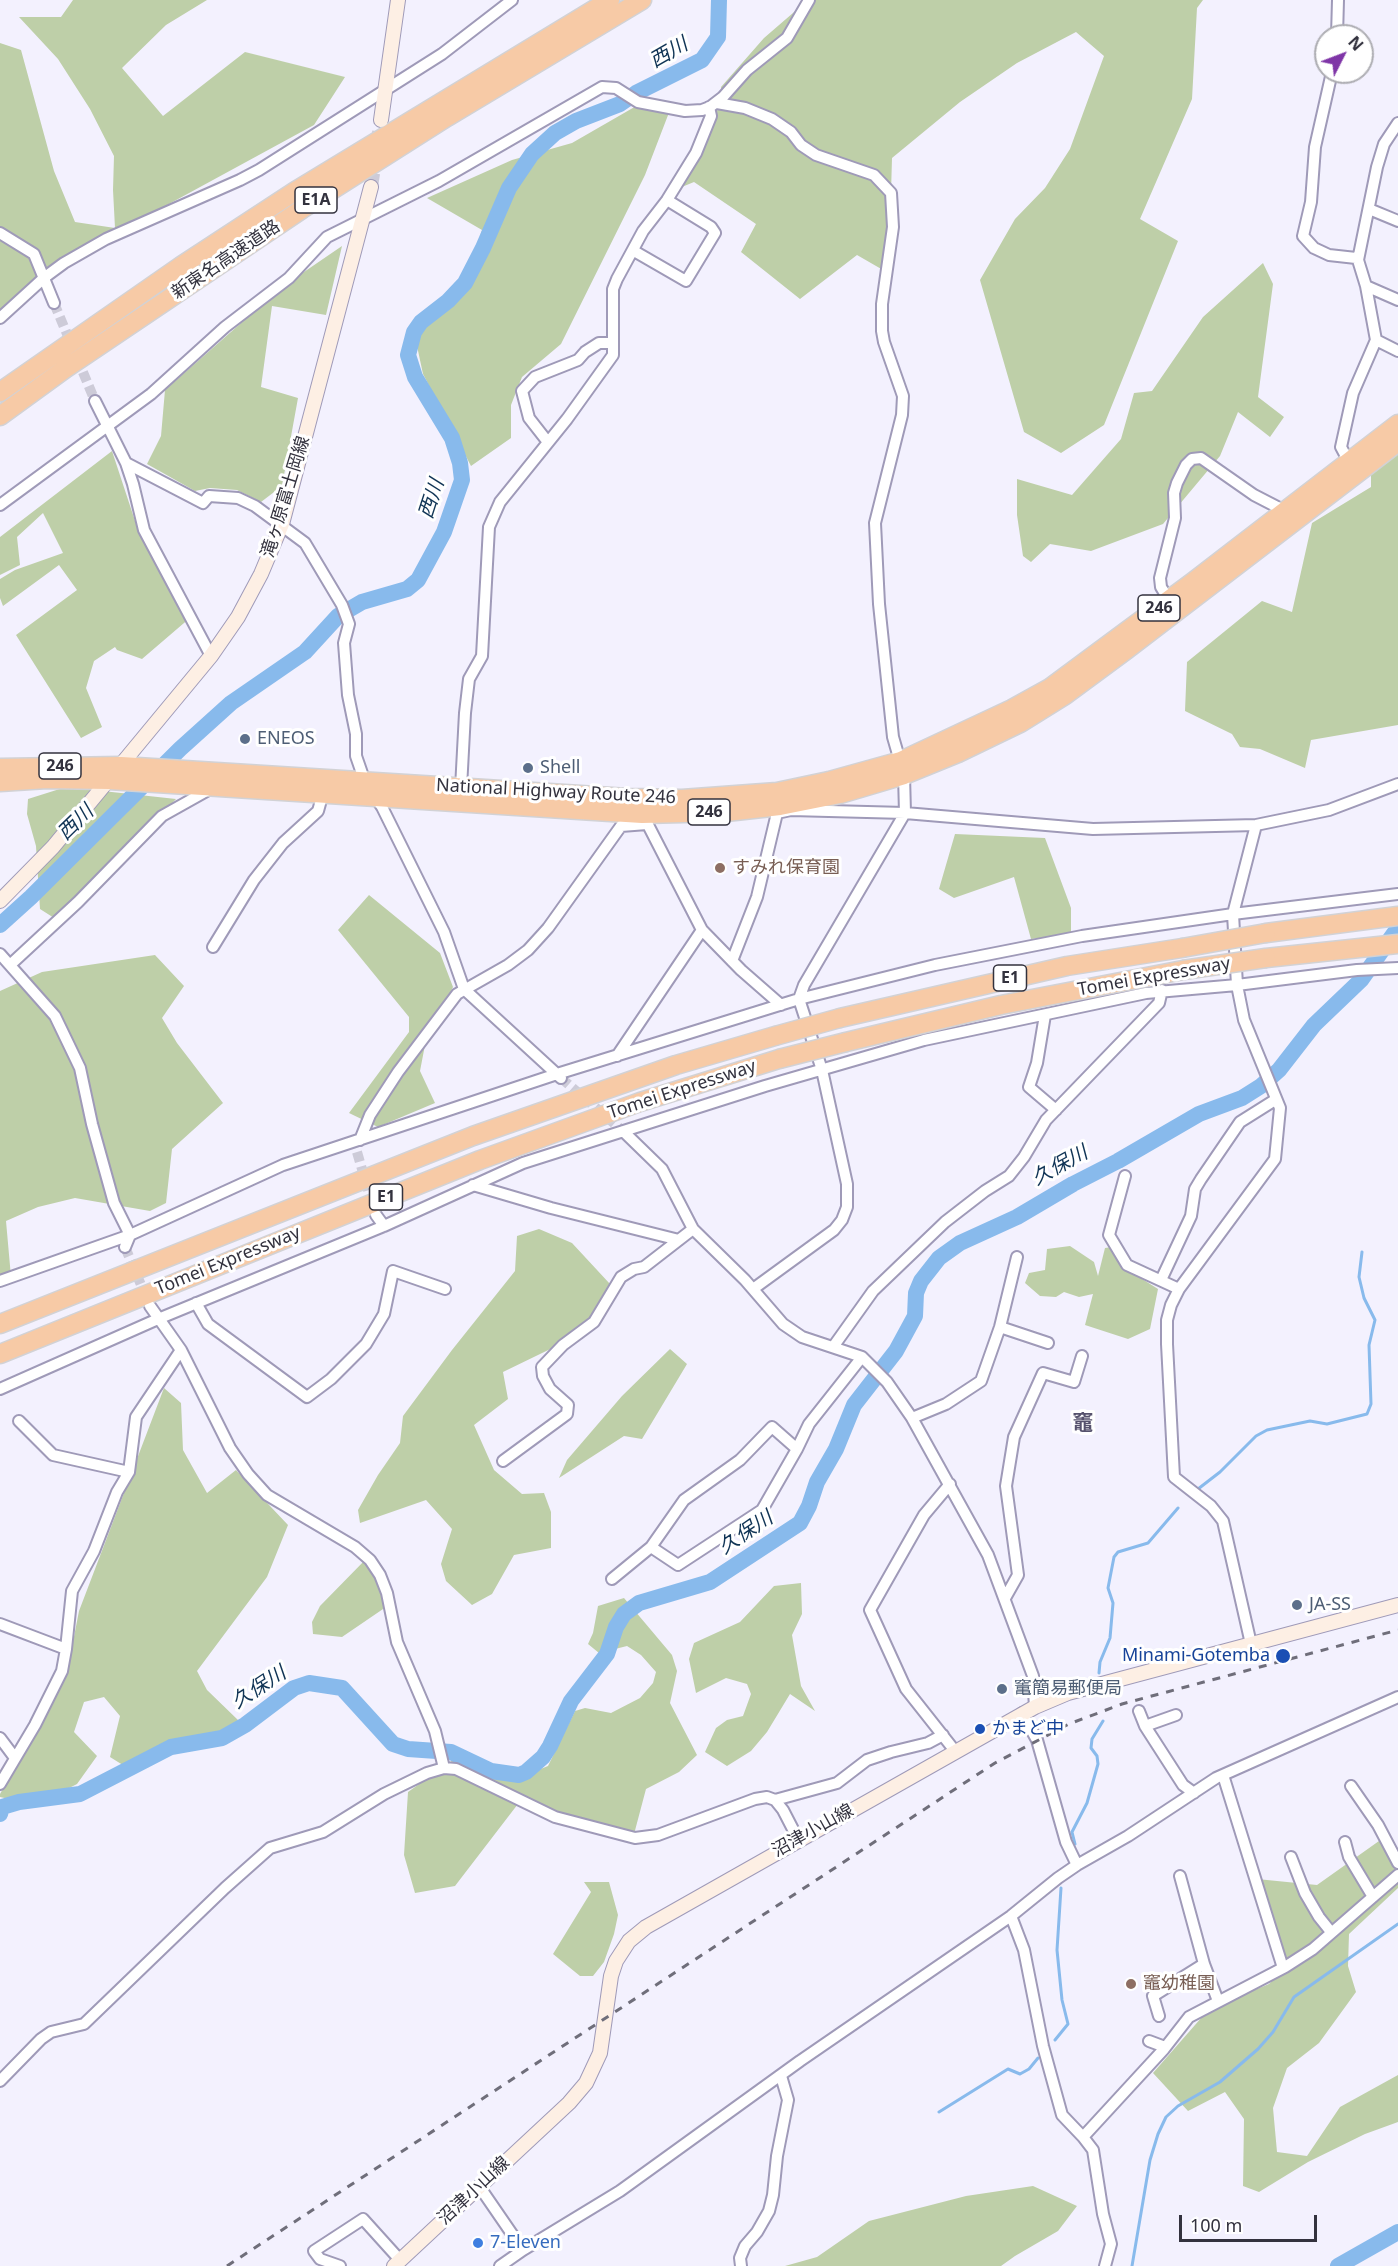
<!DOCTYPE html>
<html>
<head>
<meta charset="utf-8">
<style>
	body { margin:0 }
	#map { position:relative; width:1398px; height:2266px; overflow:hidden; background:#f3f1fe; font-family:"Noto Sans",sans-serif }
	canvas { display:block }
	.north { position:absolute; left:1314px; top:24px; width:60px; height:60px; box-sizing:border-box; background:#fff; border:2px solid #adadb2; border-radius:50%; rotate:48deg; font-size:16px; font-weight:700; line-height:24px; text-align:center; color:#33323e }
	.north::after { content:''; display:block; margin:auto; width:21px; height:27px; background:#7f35a7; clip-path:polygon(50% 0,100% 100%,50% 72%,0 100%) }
	.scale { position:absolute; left:1179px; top:2215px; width:138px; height:27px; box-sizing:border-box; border:3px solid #33323e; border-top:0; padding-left:8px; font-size:18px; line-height:21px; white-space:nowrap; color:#33323e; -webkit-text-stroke:4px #fff; paint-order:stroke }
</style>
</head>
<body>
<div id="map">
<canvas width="1398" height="2266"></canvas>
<div class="north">N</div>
<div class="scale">100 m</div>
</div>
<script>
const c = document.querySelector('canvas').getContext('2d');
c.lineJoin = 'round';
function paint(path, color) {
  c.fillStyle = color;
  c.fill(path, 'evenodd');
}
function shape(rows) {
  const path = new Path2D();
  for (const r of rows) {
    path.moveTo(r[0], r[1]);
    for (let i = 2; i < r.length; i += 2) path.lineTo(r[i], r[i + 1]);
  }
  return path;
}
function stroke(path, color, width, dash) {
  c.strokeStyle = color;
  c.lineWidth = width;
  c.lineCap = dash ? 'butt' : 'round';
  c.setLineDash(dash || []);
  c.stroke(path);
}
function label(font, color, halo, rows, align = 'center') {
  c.font = font + ' "Noto Sans","Noto Sans JP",sans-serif';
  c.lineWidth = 6;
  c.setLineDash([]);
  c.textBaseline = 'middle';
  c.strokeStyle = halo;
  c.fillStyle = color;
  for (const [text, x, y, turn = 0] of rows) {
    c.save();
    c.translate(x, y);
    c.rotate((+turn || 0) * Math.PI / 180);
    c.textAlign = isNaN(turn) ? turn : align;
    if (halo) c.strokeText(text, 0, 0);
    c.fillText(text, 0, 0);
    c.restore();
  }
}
paint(shape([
	[73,0,207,0,166,25,122,68,163,116,245,52,345,77,314,125,134,223,0,311,0,43,21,50,54,171,75,222,115,228,113,190,114,156,90,109,58,59,19,17,61,17],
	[808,0,1203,0,1197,8,1192,99,1140,219,1178,241,1104,425,1061,453,1024,432,980,280,1015,219,1045,188,1070,149,1104,56,1076,32,1017,63,960,102,892,158,891,193,883,270,857,255,800,299,741,252,756,224,694,182,672,191,716,115,722,94,721,87,764,38],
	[638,105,670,110,645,175,561,344,522,377,511,405,511,438,471,466,423,374,414,332,465,283,482,230,427,198,512,160,572,143],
	[342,246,326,315,272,306,261,387,298,398,282,486,261,502,237,490,210,488,195,491,147,464,161,436,165,390,282,287],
	[1263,263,1273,284,1258,397,1284,417,1270,437,1238,412,1220,456,1163,524,1091,551,1050,544,1031,562,1023,556,1017,515,1017,479,1072,495,1121,439,1134,393,1152,391,1203,317],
	[112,451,139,533,191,617,142,659,117,650,115,647,94,661,86,688,102,727,81,738,16,635,77,590,59,565,3,606,0,598,0,579,15,570,63,553,43,513,17,537,20,565,0,575,0,537],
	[1398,452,1398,725,1311,740,1305,768,1260,749,1240,747,1232,734,1185,711,1187,662,1262,601,1292,612,1312,523,1371,487,1371,474],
	[66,787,176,799,62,923,40,909,36,846,27,814,28,799],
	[955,834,1045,838,1071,908,1071,934,1031,939,1014,877,954,898,939,889],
	[369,895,440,953,453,987,425,1045,420,1071,435,1103,378,1127,349,1113,409,1032,409,1017,338,930],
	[155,955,184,986,162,1018,177,1043,223,1103,172,1149,166,1203,150,1211,75,1198,38,1207,6,1221,11,1277,0,1279,0,991,42,972],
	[539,1229,572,1243,610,1284,604,1317,573,1338,503,1372,508,1399,474,1425,494,1470,522,1494,544,1493,551,1512,551,1548,514,1555,492,1594,472,1605,446,1581,441,1564,452,1529,426,1500,360,1523,358,1510,378,1475,400,1443,403,1416,452,1350,515,1271,517,1236],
	[1070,1246,1094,1262,1098,1276,1105,1248,1112,1247,1123,1267,1158,1289,1150,1329,1128,1339,1085,1325,1093,1294,1079,1297,1064,1292,1056,1297,1040,1296,1025,1283,1029,1273,1045,1270,1047,1249],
	[670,1349,687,1364,642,1439,624,1436,559,1478,567,1460,622,1396],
	[164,1388,181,1403,183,1450,207,1493,236,1470,288,1525,267,1577,197,1671,207,1690,238,1720,231,1733,126,1767,110,1757,120,1716,104,1697,84,1702,74,1732,97,1756,77,1784,36,1805,0,1797,0,1794,48,1710,71,1652,79,1611],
	[366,1559,380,1575,386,1607,342,1637,313,1634,312,1622,320,1606],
	[801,1583,802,1614,792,1635,801,1686,815,1711,790,1694,767,1732,751,1751,727,1766,705,1752,716,1728,727,1720,743,1716,751,1694,747,1684,726,1678,696,1693,689,1659,694,1643,740,1622,774,1586],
	[624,1598,672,1655,677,1671,670,1703,697,1755,679,1772,646,1789,633,1838,521,1800,455,1886,415,1893,404,1855,408,1792,453,1760,526,1775,548,1766,575,1711,585,1708,611,1713,640,1698,653,1683,656,1672,641,1655,627,1646,599,1653,588,1644,593,1633,598,1606],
	[1379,1841,1398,1850,1398,1888,1349,1934,1348,1966,1356,1992,1319,2043,1287,2068,1273,2108,1277,2152,1307,2156,1340,2107,1398,2075,1398,2122,1365,2134,1308,2162,1259,2192,1243,2186,1244,2119,1225,2092,1188,2111,1153,2073,1209,2009,1269,1984,1285,1967,1257,1879,1317,1885],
	[584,1882,609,1882,618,1915,614,1934,604,1962,593,1976,580,1976,553,1954,591,1892],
	[1033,2186,1077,2206,1058,2231,1015,2256,1001,2266,785,2266,817,2257,869,2221,966,2196]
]), '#becfa8');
stroke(shape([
	[1198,1489,1220,1472,1256,1436,1267,1430,1310,1421,1327,1424,1367,1414,1371,1404,1369,1345,1375,1320,1364,1298,1359,1277,1362,1252],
	[1099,1673,1100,1662,1110,1638,1113,1603,1108,1588,1114,1557,1118,1552,1148,1543,1178,1508],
	[1075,1844,1072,1832,1087,1803,1098,1764,1097,1756,1091,1748,1092,1739,1103,1721],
	[1055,2040,1068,2024,1062,2000,1057,1950,1061,1888],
	[939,2112,1008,2069,1020,2074,1029,2069,1038,2058],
	[1132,2266,1150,2160,1158,2134,1166,2117,1178,2106,1220,2082,1258,2049,1273,2032,1294,1997,1398,1924]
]), '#88baec', 3);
stroke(shape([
	[0,925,31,897,180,749,231,703,305,652,338,616,362,602,407,589,418,580,444,532,462,480,460,463,452,438,415,377,408,355,414,332,421,322,448,301,465,283,483,248,509,188,532,154,555,133,576,121,620,104,636,93,702,60,718,37,719,0],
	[0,1814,2,1807,19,1802,80,1794,171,1747,222,1738,245,1725,294,1688,309,1683,342,1688,393,1744,408,1749,451,1752,491,1771,519,1775,526,1772,543,1757,550,1746,571,1701,607,1654,616,1627,624,1614,639,1603,710,1582,800,1523,809,1506,817,1482,836,1449,854,1405,896,1351,915,1316,916,1293,921,1281,939,1258,960,1243,1017,1217,1073,1184,1118,1161,1199,1114,1242,1098,1261,1086,1279,1070,1314,1025,1361,980,1398,928],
	[1338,2266,1398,2232]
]), '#88baec', 16);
stroke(shape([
	[54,303,95,401],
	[561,1078,623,1131],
	[357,1152,373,1207],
	[125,1247,147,1299]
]), '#cdcbd8', 10, [10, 5]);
stroke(shape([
	[371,187,381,120]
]), '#cdcbd8', 14, [14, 7]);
const street = shape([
	[1337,36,1338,0],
	[1332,72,1315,147,1311,202,1303,236,1314,248,1329,255,1356,258,1358,260],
	[717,103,745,108,772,119,791,132,801,145,816,155,874,175,891,193,893,227,882,304,882,331,884,342,903,396,902,415,875,523,879,604,893,737,904,775,905,813,1093,829,1256,825,1329,810,1398,784],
	[1398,123,1384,144,1377,167,1358,260,1366,286,1376,340,1398,351],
	[1369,209,1398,221],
	[0,233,34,254,54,303],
	[634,251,686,281,715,233,711,227,667,200],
	[1366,286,1398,300],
	[0,318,45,277,64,263,106,239,240,180,259,170,442,54,512,0],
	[95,401,126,463,133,484,144,530,211,656],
	[547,441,529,418,522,391,535,377,578,360,585,352,599,343,611,343],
	[1349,462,1341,447,1353,393,1376,340],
	[126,463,203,503,209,496,238,498,255,506,305,543,342,605,349,624,344,643,348,695,356,734,356,756,365,782,382,807,444,932,464,989,561,1078],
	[0,505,151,394,225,327,289,278,327,237,439,181,602,87,616,88,638,102,685,111,702,110,710,107,723,97,747,70,787,38,809,0],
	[1169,600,1161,587,1160,578,1175,518,1174,493,1177,483,1186,465,1192,459,1201,458,1254,495,1285,511],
	[461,788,465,713,469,679,482,656,489,527,500,502,567,419,613,355,613,289,617,279,643,231,667,200,696,153,711,116,709,107],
	[645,819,702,930,741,970,781,1005],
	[213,947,254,880,283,843,318,811,323,793],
	[0,954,55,1016,80,1068,92,1124,114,1203,130,1235,125,1247],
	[732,961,757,897,777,813,791,810,905,813,804,985,799,999,822,1070,847,1184,847,1207,842,1220,834,1230,753,1289],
	[10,965,78,902,162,816,212,788],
	[1045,1015,1037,1063,1029,1087,1056,1110],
	[617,1056,702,930],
	[623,1131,662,1169,693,1229,745,1280,783,1324,802,1337,862,1357,887,1382,912,1418,988,1555,1033,1676,1035,1707],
	[360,1140,370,1115,398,1072,457,994,508,965,528,950,548,928,621,826,647,824],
	[1125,1176,1109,1235,1127,1265,1179,1289],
	[473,1185,551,1208,679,1240],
	[376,1215,384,1226],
	[1161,1280,1191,1216,1195,1189,1201,1179,1240,1122,1275,1100],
	[0,1281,130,1235,283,1165,557,1074,799,999,935,965,1082,936,1233,914,1398,894],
	[196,1303,208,1324,307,1397,331,1379,366,1344,384,1314,393,1271,445,1289],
	[150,1306,181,1350,230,1448,248,1474,267,1495,355,1547,370,1560,380,1575,387,1593,397,1642,435,1731,444,1768],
	[1000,1327,1048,1343],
	[833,1347,873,1291,945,1222,985,1191,1009,1176,1024,1157,1046,1120,1159,1003,1162,990],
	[0,1389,158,1319,384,1226,523,1163,765,1086,924,1040,1146,993,1237,985,1357,970,1398,968],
	[912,1418,946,1404,981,1381,1000,1327,1017,1257],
	[19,1421,53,1455,129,1472],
	[503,1461,567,1414,568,1405,550,1389,543,1376,542,1367,563,1345,594,1322,621,1277,634,1269,644,1267,693,1229],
	[950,1484,924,1515,870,1610,906,1689,955,1751],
	[651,1547,678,1565,762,1510,797,1449,809,1424,862,1357],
	[612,1579,651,1547,684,1500,740,1460,772,1427,797,1449],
	[1005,1598,1018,1575,1006,1486,1014,1437,1043,1373,1074,1382,1082,1356],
	[0,1624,66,1649],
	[1251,1644,1223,1521,1211,1506,1174,1477,1167,1344,1167,1320,1171,1305,1179,1289,1275,1159,1280,1108,1244,1020,1237,985,1233,914,1256,825],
	[1139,1711,1145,1726,1183,1785,1194,1793],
	[1022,1713,1037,1740,1066,1842,1077,1865],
	[1145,1726,1176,1715],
	[0,1738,15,1758],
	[1223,1775,1283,1968],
	[0,1784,35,1725,62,1671,66,1649,72,1591,94,1551,117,1492,129,1472,136,1417,181,1350],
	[1351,1786,1378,1825,1398,1863],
	[775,1800,837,1783,867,1760,891,1752,928,1743,943,1735],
	[1345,1842,1349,1857,1373,1897],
	[1291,1857,1305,1893,1319,1917,1331,1932],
	[1180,1876,1204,1964,1218,2001],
	[1011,1916,1024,1950,1043,2046,1062,2115,1083,2137,1093,2150,1103,2214,1111,2244,1105,2266],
	[1159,2016,1153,1996,1204,1964],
	[1149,2041,1165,2047],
	[0,2081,41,2039,51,2032,84,2024,225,1888,270,1848,323,1832,384,1794,427,1773,444,1768,456,1769,555,1817,635,1838,658,1835,755,1799,767,1797,775,1800,783,1810,798,1839],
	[1083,2137,1164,2049,1189,2017,1285,1967,1313,1949,1398,1875],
	[479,2186,523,2250],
	[340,2266,320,2259,314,2251,363,2219,400,2260],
	[500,2266,523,2250,620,2191,800,2061,1011,1916,1058,1878,1077,1865,1128,1836,1216,1778,1398,1697],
	[741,2266,740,2258,745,2246,757,2232,769,2211,773,2195,777,2156,788,2100,781,2076]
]);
const secondary = shape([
	[381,120,398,0],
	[0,901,53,847,211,656,238,617,261,574,282,524,371,187],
	[394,2266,569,2103,586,2083,600,2053,611,1976,616,1961,629,1941,646,1927,1035,1707,1068,1693,1398,1605]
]);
const highway = shape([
	[0,392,181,266,294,192,610,0],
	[0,416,66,368,302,209,447,117,642,0],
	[0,768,121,766,628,798,682,799,777,792,829,781,901,761,1012,709,1050,688,1193,582,1398,424],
	[0,782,47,779,109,780,642,814,726,812,780,806,840,794,904,775,958,753,1020,723,1065,695,1126,650,1398,442],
	[1266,933,1398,916],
	[1266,958,1398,944],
	[840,1018,1067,966,1182,948],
	[846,1042,1001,1005,1183,970],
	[0,1324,473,1136,676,1065,775,1036],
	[0,1354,480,1160,640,1102,779,1059]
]);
stroke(street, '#9f9ab8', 14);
stroke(secondary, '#9f9ab8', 16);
stroke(highway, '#d2d2d5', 21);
stroke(street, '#fff', 10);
stroke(secondary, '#fdefe4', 14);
stroke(highway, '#f7caa6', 18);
stroke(shape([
	[227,2266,995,1763,1069,1724,1122,1704,1398,1630]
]), '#6f6e7a', 3, [8, 8]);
const highwayBridge = shape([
	[1182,948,1266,933],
	[1183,970,1266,958],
	[775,1036,840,1018],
	[779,1059,846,1042]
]);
stroke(highwayBridge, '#d2d2d5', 21, []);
stroke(highwayBridge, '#f7caa6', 18);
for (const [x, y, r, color] of [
	[245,739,6,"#5c6f8a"],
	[528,768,6,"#5c6f8a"],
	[720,868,6,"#8d6e63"],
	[1297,1605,6,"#5c6f8a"],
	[1283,1656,8,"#1a4fb4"],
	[1002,1689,6,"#5c6f8a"],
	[980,1729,6,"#1a4fb4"],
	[1131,1984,6,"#8d6e63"],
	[478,2243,6,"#3f7fe0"]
]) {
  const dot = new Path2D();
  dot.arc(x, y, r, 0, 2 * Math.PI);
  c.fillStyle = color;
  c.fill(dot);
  stroke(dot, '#fff', 2);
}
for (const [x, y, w] of [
	[316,200,42],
	[1159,608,42],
	[60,766,42],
	[709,812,42],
	[1010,978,33],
	[386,1197,33]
]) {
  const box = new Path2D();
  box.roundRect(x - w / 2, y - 13, w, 26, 4.5);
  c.fillStyle = '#fff';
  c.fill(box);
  stroke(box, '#33323e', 1.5);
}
label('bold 16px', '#33323e', null, [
	["E1A",316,200],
	["246",1159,608],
	["246",60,766],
	["246",709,812],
	["E1",1010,978],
	["E1",386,1197]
]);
label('18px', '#33323e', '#fff', [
	["新東名高速道路",226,260,-34],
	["滝ヶ原富士岡線",286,497,-73],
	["National Highway Route 246",556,792,3],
	["Tomei Expressway",1154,977,-10],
	["Tomei Expressway",682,1090,-18],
	["Tomei Expressway",228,1261,-22],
	["沼津小山線",813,1831,-29],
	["沼津小山線",474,2191,-43]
]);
label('18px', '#4e5e75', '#fff', [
	["ENEOS",257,739],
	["Shell",540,768],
	["JA-SS",1309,1605],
	["竃簡易郵便局",1014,1689]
], 'left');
label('18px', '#785e54', '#fff', [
	["すみれ保育園",732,868],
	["竈幼稚園",1143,1984]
], 'left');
label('18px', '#164399', '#fff', [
	["Minami-Gotemba",1270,1656],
	["かまど中",992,1729,"left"]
], 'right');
label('18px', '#366cbe', '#fff', [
	["7-Eleven",490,2243]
], 'left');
label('italic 20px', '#103455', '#fff', [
	["西川",669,53,-30],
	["西川",432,499,-72],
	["西川",76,823,-44],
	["久保川",1060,1166,-29],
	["久保川",746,1533,-34],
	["久保川",259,1688,-33]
]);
label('bold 21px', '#56526d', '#fff', [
	["竈",1083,1424]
]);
</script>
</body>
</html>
